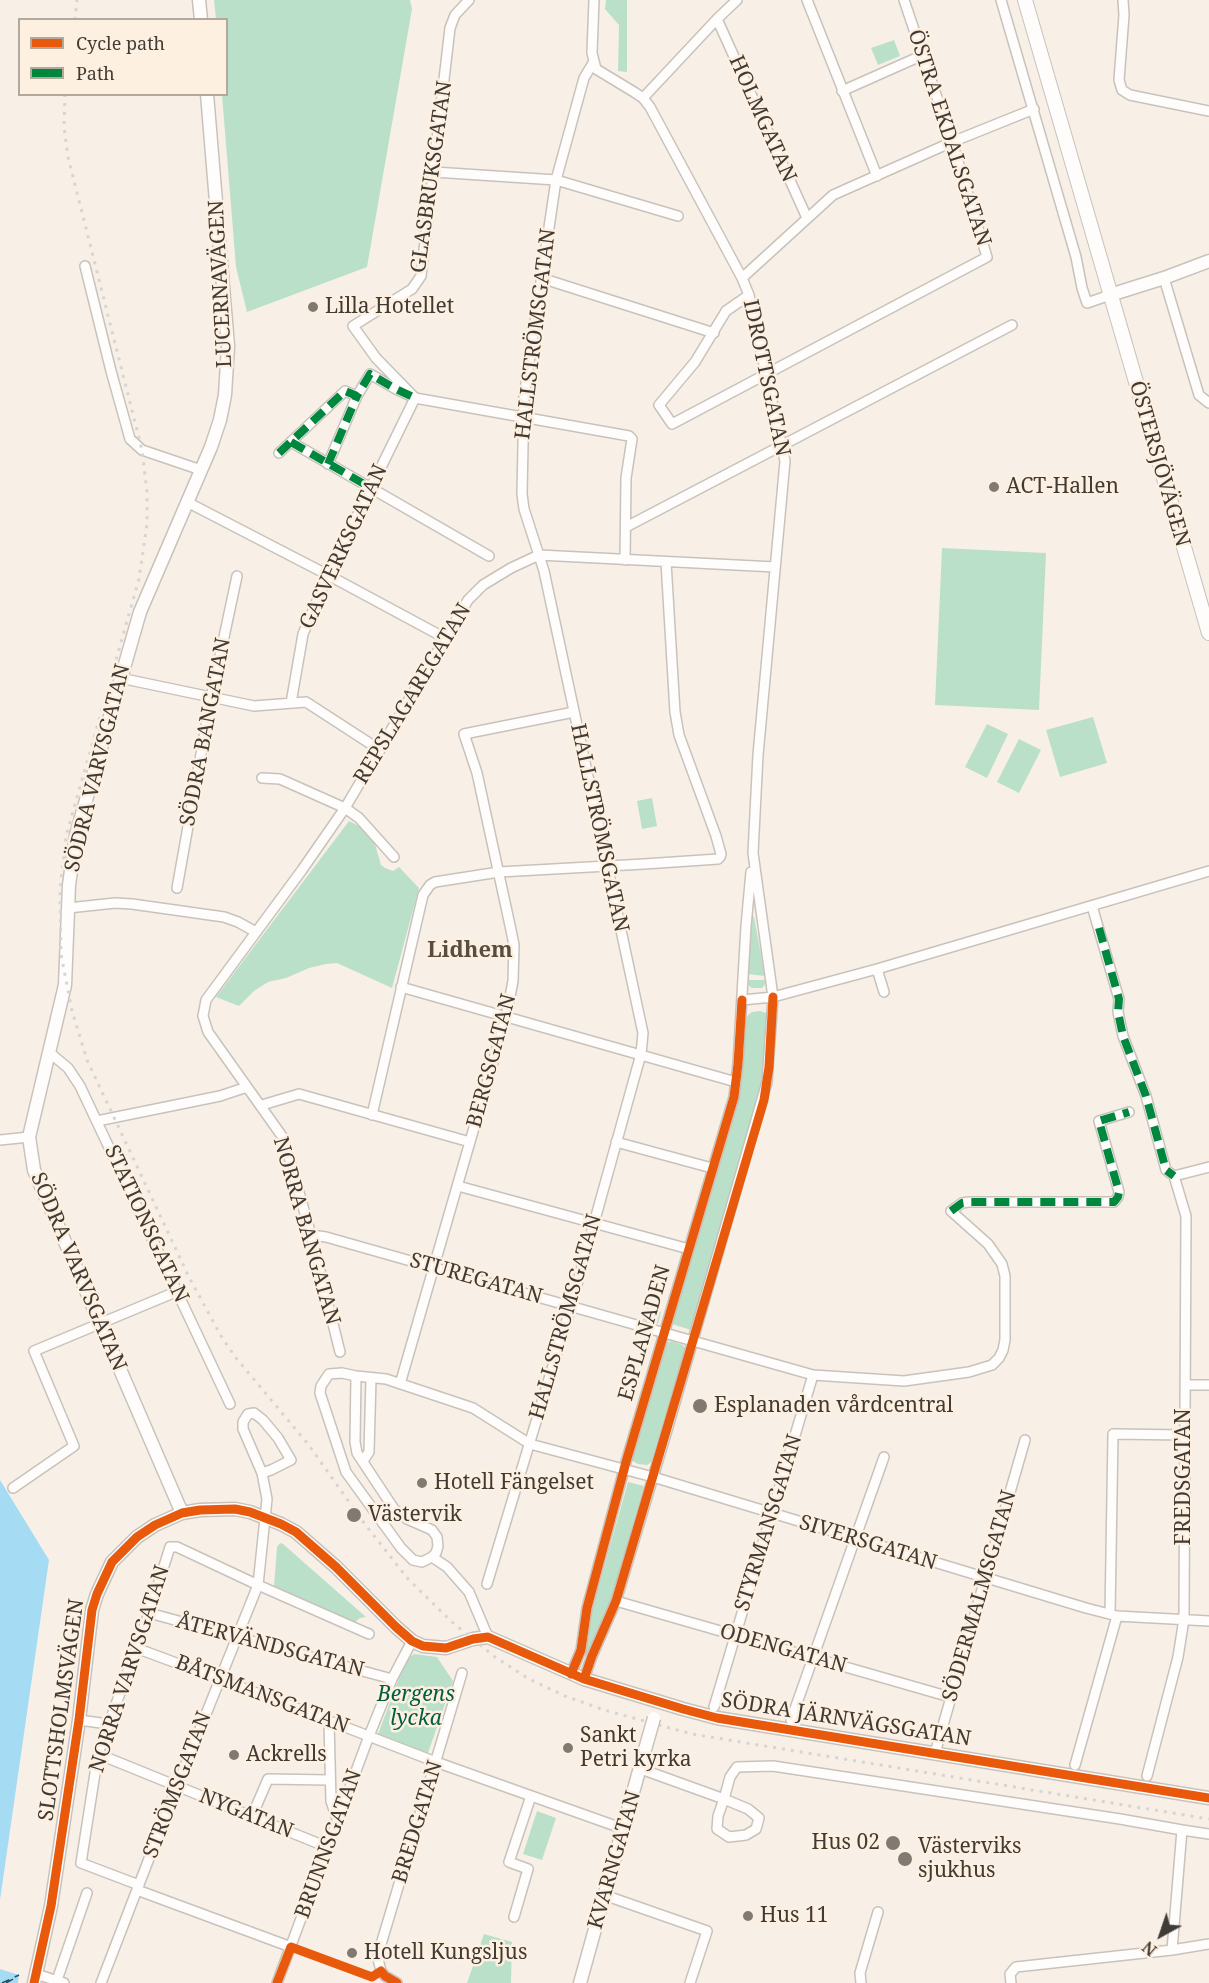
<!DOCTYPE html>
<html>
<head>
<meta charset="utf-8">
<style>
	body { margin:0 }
	#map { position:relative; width:1209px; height:1983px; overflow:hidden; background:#f8f0e7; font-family:"Noto Serif",serif }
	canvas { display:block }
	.legend { position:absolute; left:18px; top:18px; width:210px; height:78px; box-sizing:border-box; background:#fef0e1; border:2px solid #b2a89c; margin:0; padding:8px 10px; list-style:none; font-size:18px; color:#413b35 }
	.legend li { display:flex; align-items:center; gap:12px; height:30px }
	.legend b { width:30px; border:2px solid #b2a89c }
	.north { position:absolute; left:1131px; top:1905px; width:60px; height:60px; -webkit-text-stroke:4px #fef0e1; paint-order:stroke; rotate:220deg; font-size:16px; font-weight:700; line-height:24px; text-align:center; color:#413b35 }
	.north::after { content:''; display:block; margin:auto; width:21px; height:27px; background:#413b35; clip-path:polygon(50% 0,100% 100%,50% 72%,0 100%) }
</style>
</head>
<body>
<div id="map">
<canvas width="1209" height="1983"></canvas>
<ul class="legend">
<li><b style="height:8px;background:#e8590c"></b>Cycle path</li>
<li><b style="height:8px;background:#00873e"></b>Path</li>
</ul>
<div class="north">N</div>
</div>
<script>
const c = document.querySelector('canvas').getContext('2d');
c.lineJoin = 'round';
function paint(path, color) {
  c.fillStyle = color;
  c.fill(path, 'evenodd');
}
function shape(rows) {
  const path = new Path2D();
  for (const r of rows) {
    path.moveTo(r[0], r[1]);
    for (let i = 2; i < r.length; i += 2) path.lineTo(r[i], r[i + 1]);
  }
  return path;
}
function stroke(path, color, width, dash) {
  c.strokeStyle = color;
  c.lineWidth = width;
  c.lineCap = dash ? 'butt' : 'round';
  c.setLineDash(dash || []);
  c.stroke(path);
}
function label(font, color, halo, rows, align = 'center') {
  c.font = font + ' "Noto Serif",serif';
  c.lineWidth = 5;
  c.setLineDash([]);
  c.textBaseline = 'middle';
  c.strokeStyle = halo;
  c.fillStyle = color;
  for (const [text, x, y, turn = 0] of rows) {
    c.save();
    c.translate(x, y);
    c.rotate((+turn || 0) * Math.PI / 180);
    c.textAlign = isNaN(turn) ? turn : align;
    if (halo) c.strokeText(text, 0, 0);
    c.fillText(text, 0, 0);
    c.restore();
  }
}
paint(shape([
	[214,0,410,0,412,9,367,267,247,312,236,267,222,95,226,94,226,20,216,19],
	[606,0,627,0,627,72,618,71,619,25,605,9],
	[894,40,900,56,878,65,871,48],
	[942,548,1046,553,1039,710,935,705],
	[1093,717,1107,763,1060,777,1046,730],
	[987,724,1008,734,987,778,965,767],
	[1019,739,1041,750,1019,793,997,782],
	[652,798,657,826,642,829,637,801],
	[349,821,359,826,375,844,381,865,385,868,393,871,399,867,419,888,392,988,337,963,326,964,309,968,286,978,268,982,254,991,239,1006,216,997],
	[753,916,754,917,765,976,747,974,750,918],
	[747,980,766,980,766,983,762,988,752,988,748,985],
	[760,1011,766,1013,768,1016,761,1095,692,1330,688,1329,672,1324,740,1086,745,1020,748,1015,752,1012],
	[647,1308,661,1312,658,1324,643,1320],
	[671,1341,683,1345,687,1351,654,1460,647,1465,638,1464,631,1460,665,1344],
	[628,1482,644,1486,607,1613,588,1656,584,1655,593,1607],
	[280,1543,283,1544,366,1617,360,1618,354,1623,274,1587,277,1547],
	[414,1654,437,1657,453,1681,428,1753,378,1734,406,1660],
	[537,1811,556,1818,542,1860,523,1854],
	[484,1934,512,1942,511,1983,467,1983]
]), '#bae0c9');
paint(shape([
	[0,1480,49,1560,0,1900],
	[0,1969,19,1975,18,1983,0,1983]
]), '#a5dcf4');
stroke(shape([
	[2,1983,19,1975],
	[6,1983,13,1979]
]), '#235166', 1.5, [8, 6]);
const minor = shape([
	[469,0,455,15,450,28,421,276,412,289,353,326,376,358,415,398,629,436,632,439,626,478,625,560],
	[807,0,877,176],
	[1001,0,1076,257,1082,288,1087,303,1110,295],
	[1123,0,1124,15,1119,80,1122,90,1130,95,1209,111],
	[717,19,807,218],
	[842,91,923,55],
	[643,98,717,19,737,0],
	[434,172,556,180,678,216],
	[85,266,111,371,130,439,142,450,201,470],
	[541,278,714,333],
	[742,278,833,195,952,142,1034,109],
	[1164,278,1199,395,1209,403],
	[749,295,726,311,695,362,659,405,672,424,987,257,952,142,904,0],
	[291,442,489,556],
	[279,453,345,391,357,396,370,374,396,389,415,398,328,575,303,634,291,703],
	[328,464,357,396],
	[187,502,328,575,445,638],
	[626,527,1012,325],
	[120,678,254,706,306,702,380,750],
	[262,778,280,779,345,808,359,818,394,857],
	[177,888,211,698,237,576],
	[1092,906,1119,999,1118,1012,1123,1036,1146,1096,1166,1170,1174,1176],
	[68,908,115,903,132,904,224,917,238,922,256,932],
	[877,969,884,992],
	[401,987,736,1082],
	[742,1000,773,997,877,969,1209,871],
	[50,1053,68,1068,80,1086,230,1404],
	[262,1105,299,1094,470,1142],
	[372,1115,423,895,430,885,435,882,499,872,644,864,718,859,720,857,721,854,716,836,679,735,675,712,666,562],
	[97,1121,220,1096,247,1087],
	[0,1140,29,1137],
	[616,1142,712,1168],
	[458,1186,689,1249],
	[311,1235,326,1237,813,1375,904,1381,969,1372,992,1365,999,1358,1003,1350,1005,1340,1005,1276,1002,1264,988,1244,951,1211,962,1203,969,1202,1114,1202,1118,1197,1119,1192,1099,1121,1129,1112],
	[340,1352,311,1235,284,1139,208,1032,203,1016,206,1000,302,870,345,808,468,600,483,585,511,568,539,555,775,567],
	[356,1376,355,1442,357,1453,394,1509,407,1519,432,1530,437,1537,438,1546,436,1553,432,1557,422,1562,413,1560,401,1548,346,1472,320,1393,321,1386,329,1374,342,1373,356,1376,386,1379,473,1408,530,1444,653,1477,1086,1608,1117,1616,1209,1621],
	[400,1384,506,1017,513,981,514,945,511,930,477,773,464,734,574,712],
	[1185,1385,1209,1385],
	[363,1461,369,1452,371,1378],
	[13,1488,74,1446,34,1351,178,1291],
	[432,1557,447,1567,469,1592,488,1637],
	[487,1584,571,1306,641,1054,643,1033,544,571,524,509,522,494,524,397,556,180,584,78,593,63],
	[616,1601,950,1697],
	[149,1613,392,1679],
	[1110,1614,1113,1434,1184,1435],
	[136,1648,262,1695,436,1762,624,1829],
	[571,1674,581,1650,587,1608,626,1462,734,1097,738,1064,746,926,751,872],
	[584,1679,592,1656,616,1601,668,1427,767,1082,773,997,753,853,758,755,785,461,749,295,742,278,650,107,643,98,634,92,596,69,592,53,594,0],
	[714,1707,813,1375],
	[79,1720,108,1724],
	[791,1720,884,1457],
	[329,1721,331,1801,337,1819],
	[935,1753,1025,1440],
	[98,1754,327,1847],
	[1075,1765,1117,1616],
	[641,1769,724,1799,748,1809,759,1818,756,1829,746,1835,729,1837,717,1829,718,1816,724,1799,730,1777,737,1767,773,1766,1120,1819,1182,1830,1172,1950],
	[1147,1776,1178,1657,1184,1619,1186,1216,1174,1176,1209,1167],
	[252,1816,268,1779,329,1780],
	[1182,1830,1209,1834],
	[139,1885,81,1863,98,1754,149,1613,170,1547,177,1547,258,1585,369,1634],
	[137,1890,291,1947],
	[604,1895,707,1931,690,1983],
	[514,1917,528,1869,509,1862,531,1796],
	[36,1974,64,1983],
	[56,1983,87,1893],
	[101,1983,177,1786,258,1585,267,1499,262,1473,243,1429,243,1422,248,1414,254,1413,263,1420,278,1438,291,1460,271,1470,262,1473],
	[277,1983,369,1736,392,1679,412,1641],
	[397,1983,385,1976,381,1971,378,1959,379,1951,462,1673],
	[861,1983,860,1973,878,1912],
	[1011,1983,1010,1974,1016,1967,1172,1950,1209,1944]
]);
const tertiary = shape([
	[199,0,201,20],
	[1110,295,1164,278,1209,261],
	[182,1513,34,1170,29,1137,65,985,69,885,76,835,140,612,211,447,220,420,225,395,228,346,207,94],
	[34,1983,51,1906,79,1720,92,1610,97,1594,112,1562,137,1537,155,1525,182,1513,200,1510,235,1509,250,1512,281,1524,296,1532,336,1567,396,1627,412,1641,423,1646,446,1648,473,1639,488,1637,584,1679,683,1709,717,1718,1209,1798],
	[580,1983,644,1753]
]);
const secondary = shape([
	[1025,0,1209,633]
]);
stroke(minor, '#c8c2bc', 12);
stroke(tertiary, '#c8c2bc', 15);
stroke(secondary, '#c8c2bc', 16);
stroke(minor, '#fefdfb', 9);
stroke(tertiary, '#fefdfb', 12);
stroke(secondary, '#fefdfb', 14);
stroke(shape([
	[75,20,77,0],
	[65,94,64,127,68,157,142,450,147,492,147,524,139,579,66,836,60,889,61,954,72,1011,87,1060,189,1277,221,1336,236,1358,308,1444,364,1523,408,1579,452,1622,495,1657,529,1679,565,1696,604,1710,692,1734,1209,1819]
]), '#d7d5d3', 3, [3, 6]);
const tertiaryBridge = shape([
	[644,1753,654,1718]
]);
stroke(tertiaryBridge, '#c8c2bc', 15, []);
stroke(tertiaryBridge, '#fefdfb', 12);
stroke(shape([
	[291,442,371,488],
	[279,453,345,391,357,396,370,374,396,389,415,398],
	[328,464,357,396],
	[1099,928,1119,999,1118,1012,1123,1036,1146,1096,1166,1170,1174,1176],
	[951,1211,962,1203,969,1202,1114,1202,1118,1197,1119,1192,1099,1121,1129,1112]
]), '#00873e', 8, [15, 8]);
stroke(shape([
	[571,1674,581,1650,587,1608,626,1462,734,1097,738,1064,742,1000],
	[584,1679,592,1656,616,1601,764,1100,769,1067,773,997],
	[34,1983,51,1906,79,1720,92,1610,97,1594,112,1562,137,1537,155,1525,182,1513,200,1510,235,1509,250,1512,281,1524,296,1532,336,1567,396,1627,412,1641,423,1646,446,1648,473,1639,488,1637,584,1679,683,1709,717,1718,1209,1798],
	[277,1983,291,1947,372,1977,381,1971,385,1976,397,1983]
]), '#e8590c', 9);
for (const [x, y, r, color] of [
	[313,307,6,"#817a73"],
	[994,487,6,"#817a73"],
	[700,1406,8,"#817a73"],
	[422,1483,6,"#817a73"],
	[354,1515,8,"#817a73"],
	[568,1748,6,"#817a73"],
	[234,1755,6,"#817a73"],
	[893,1843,8,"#817a73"],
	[905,1859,8,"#817a73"],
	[748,1916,6,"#817a73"],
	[352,1953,6,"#817a73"]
]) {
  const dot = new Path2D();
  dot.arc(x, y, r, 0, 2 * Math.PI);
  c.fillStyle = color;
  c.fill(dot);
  stroke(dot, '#fef0e1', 2);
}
label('21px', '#413b35', '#fef0e1', [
	["HOLMGATAN",762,119,66],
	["ÖSTRA EKDALSGATAN",949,138,72],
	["GLASBRUKSGATAN",432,177,-82],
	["LUCERNAVÄGEN",221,284,-93],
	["HALLSTRÖMSGATAN",536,334,-83],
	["IDROTTSGATAN",766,378,78],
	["ÖSTERSJÖVÄGEN",1159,464,74],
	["GASVERKSGATAN",344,547,-65],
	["REPSLAGAREGATAN",413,694,-59],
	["SÖDRA BANGATAN",206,732,-79],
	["SÖDRA VARVSGATAN",98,768,-76],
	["HALLSTRÖMSGATAN",599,828,78],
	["BERGSGATAN",492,1061,-75],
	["STATIONSGATAN",146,1224,65],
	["NORRA BANGATAN",306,1231,74],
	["SÖDRA VARVSGATAN",78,1272,67],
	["STUREGATAN",476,1279,16],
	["HALLSTRÖMSGATAN",566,1317,-74],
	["ESPLANADEN",645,1333,-74],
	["FREDSGATAN",1184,1477,-90],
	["STYRMANSGATAN",769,1523,-73],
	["SIVERSGATAN",868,1543,17],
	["SÖDERMALMSGATAN",980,1596,-74],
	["ÅTERVÄNDSGATAN",270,1646,15],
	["ODENGATAN",783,1649,16],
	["NORRA VARVSGATAN",130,1669,-72],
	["BÅTSMANSGATAN",262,1695,21],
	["SLOTTSHOLMSVÄGEN",62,1710,-82],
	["SÖDRA JÄRNVÄGSGATAN",846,1720,9],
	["STRÖMSGATAN",178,1785,-69],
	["NYGATAN",246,1814,22],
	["BREDGATAN",418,1822,-73],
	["BRUNNSGATAN",329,1844,-70],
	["KVARNGATAN",615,1860,-74]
]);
label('21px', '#413b35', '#fef0e1', [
	["Lilla Hotellet",325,307],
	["ACT-Hallen",1006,487],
	["Esplanaden vårdcentral",714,1406],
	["Hotell Fängelset",434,1483],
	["Västervik",368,1515],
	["Sankt",580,1736],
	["Petri kyrka",580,1760],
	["Ackrells",246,1755],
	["Hus 02",880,1843,"right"],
	["Västerviks",918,1847],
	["sjukhus",918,1871],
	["Hus 11",760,1916],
	["Hotell Kungsljus",364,1953]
], 'left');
label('italic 21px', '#005e41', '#fef0e1', [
	["Bergens",416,1695],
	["lycka",416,1719]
]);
label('bold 22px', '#574d40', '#fef0e1', [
	["Lidhem",470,951]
]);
</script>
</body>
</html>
